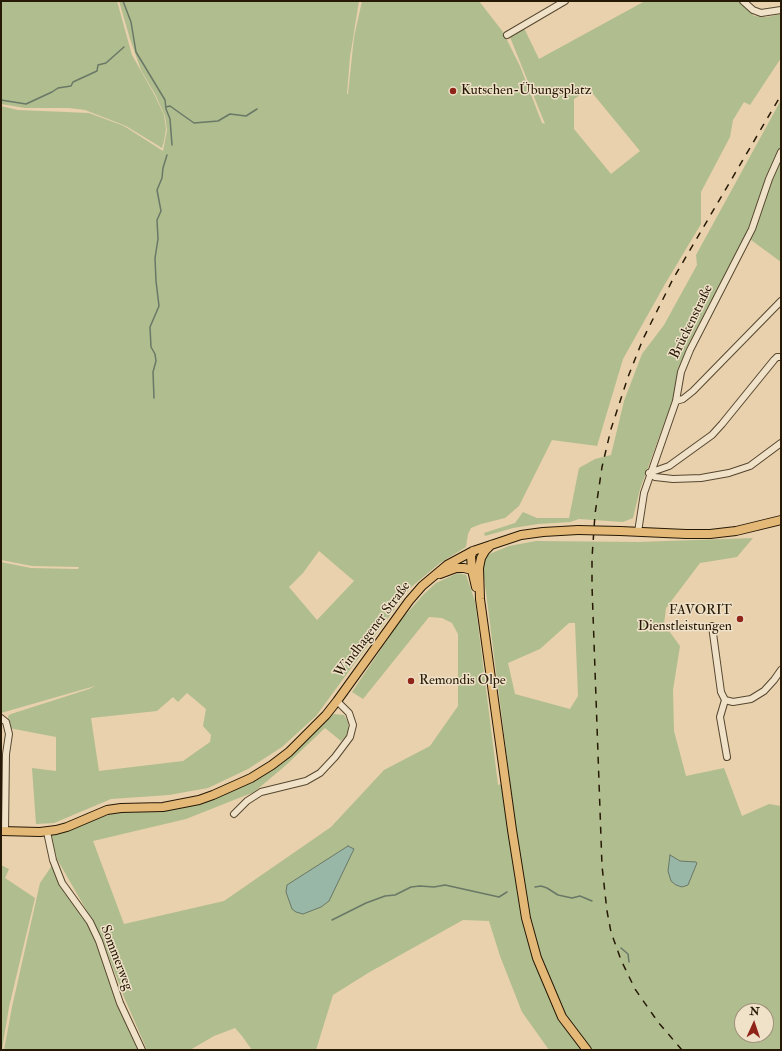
<!DOCTYPE html>
<html>
<head>
<meta charset="utf-8">
<style>
	body { margin:0 }
	#map { position:relative; width:782px; height:1051px; overflow:hidden; background:#e8d1ac; font-family:"IM FELL Double Pica",serif }
	canvas { display:block }
	.frame { position:absolute; inset:0; border:2px solid #261906; pointer-events:none }
	.north { position:absolute; left:734px; top:1003px; width:40px; height:40px; box-sizing:border-box; background:#f0e1c9; border:1px solid #9f917b; border-radius:50%; rotate:3deg; font-size:11px; font-weight:700; line-height:16px; text-align:center; color:#261906 }
	.north::after { content:''; display:block; margin:auto; width:14px; height:18px; background:#8f2418; clip-path:polygon(50% 0,100% 100%,50% 72%,0 100%) }
</style>
</head>
<body>
<div id="map">
<canvas width="782" height="1051"></canvas>
<div class="frame"></div>
<div class="north">N</div>
</div>
<script>
const c = document.querySelector('canvas').getContext('2d');
c.lineJoin = 'round';
function paint(path, color) {
  c.fillStyle = color;
  c.fill(path, 'evenodd');
}
function shape(rows) {
  const path = new Path2D();
  for (const r of rows) {
    path.moveTo(r[0], r[1]);
    for (let i = 2; i < r.length; i += 2) path.lineTo(r[i], r[i + 1]);
  }
  return path;
}
function stroke(path, color, width, dash) {
  c.strokeStyle = color;
  c.lineWidth = width;
  c.lineCap = dash ? 'butt' : 'round';
  c.setLineDash(dash || []);
  c.stroke(path);
}
function label(font, color, halo, rows, align = 'center') {
  c.font = font + ' "IM FELL Double Pica",serif';
  c.lineWidth = 3;
  c.setLineDash([]);
  c.textBaseline = 'middle';
  c.strokeStyle = halo;
  c.fillStyle = color;
  for (const [text, x, y, turn = 0] of rows) {
    c.save();
    c.translate(x, y);
    c.rotate((+turn || 0) * Math.PI / 180);
    c.textAlign = isNaN(turn) ? turn : align;
    if (halo) c.strokeText(text, 0, 0);
    c.fillText(text, 0, 0);
    c.restore();
  }
}
paint(shape([
	[1,1,117,1,132,55,154,94,164,115,166,129,164,141,162,148,126,126,85,110,69,108,25,108,1,104],
	[119,1,359,1,350,57,347,94,348,94,354,37,362,1,479,1,503,32,520,66,542,123,545,124,510,37,524,28,539,59,645,1,740,1,754,16,767,17,781,14,781,58,750,105,744,102,733,120,730,137,701,192,701,224,665,284,623,359,597,446,552,440,519,506,505,518,481,524,471,528,468,534,466,547,440,563,410,588,316,716,282,747,248,769,208,788,169,795,111,799,54,823,36,824,32,768,56,771,56,737,9,728,8,716,11,714,89,689,95,686,1,713,1,562,31,568,78,569,79,567,32,566,1,560,1,106,18,110,89,113,124,126,163,151,167,130,165,116,155,94,141,70,130,39],
	[589,89,640,151,611,174,574,129,574,99],
	[319,551,354,581,317,620,289,587,303,573],
	[187,693,206,709,203,726,211,735,210,742,183,761,99,771,91,718,157,711,173,697,178,702],
	[781,100,781,146,776,155,781,159,781,262,747,237,710,303,688,345,679,368,673,399,640,489,633,518,623,522,579,519,570,522,538,524,513,528,485,536,484,533,515,523,523,512,537,518,569,518,579,468,595,459,611,455,624,401,642,354,664,325,697,265,696,255],
	[753,538,737,557,700,563,666,608,664,624,680,646,673,690,674,731,686,776,724,768,742,816,769,804,781,806,781,1050,549,1050,522,1012,500,956,489,921,463,920,368,973,333,995,316,1050,252,1050,242,1036,235,1028,214,1036,190,1050,147,1050,124,997,100,934,57,859,51,835,111,814,216,798,295,751,334,714,344,715,348,722,349,732,341,741,325,728,285,766,254,792,186,819,93,841,124,924,224,901,331,827,384,770,430,746,458,706,458,634,452,623,442,618,429,617,363,699,352,692,400,621,424,594,436,583,458,573,466,575,475,601,498,785,510,781,484,577,484,560,487,555,509,546,536,541,638,542],
	[569,623,575,623,578,696,570,709,515,694,508,663,540,649],
	[742,1011,766,1011,766,1035,742,1035],
	[53,864,93,932,141,1050,4,1050,12,1007,40,883],
	[1,865,9,869,5,878,35,898,9,1007,2,1050,1,1050]
]), '#b0bd8e');
const water = shape([
	[348,846,354,849,329,901,321,907,303,914,296,912,292,909,286,892,287,885,348,846],
	[670,855,680,861,696,862,697,863,688,885,682,887,676,885,671,881,668,871,670,855]
]);
paint(water, '#98b7a7');
stroke(water, '#6a7867', 1);
stroke(shape([
	[123,1,131,22,136,52,165,100,166,109,170,119,172,145],
	[1,100,26,104,52,92,58,88,71,86,73,82,97,71,98,65,106,63,124,47],
	[166,107,170,106,194,123,218,121,230,114,246,116,257,109],
	[154,398,153,372,156,361,155,354,151,347,150,327,159,306,156,281,155,258,158,239,157,220,161,211,157,190,162,178,163,168,167,155],
	[535,887,541,886,547,888,558,895,572,898,580,896,592,901],
	[332,920,366,903,385,896,395,895,411,887,420,886,434,887,445,885,499,897,507,892],
	[621,948,628,954,629,962],
	[723,1050,729,1050]
]), '#6a7867', 1.5);
const minor = shape([
	[743,1,753,10,761,13,781,10],
	[507,35,565,1],
	[676,401,683,399,693,391,781,301],
	[649,473,669,466,712,435,722,424,774,360,777,357,781,357],
	[649,473,655,477,673,479,701,478,729,473,750,466,781,443],
	[638,532,644,493,676,401,681,372,690,350,752,229,769,179,781,152],
	[712,626,721,692,725,700,733,702,751,699,764,691,774,680,781,670],
	[725,700,720,717,727,757],
	[1,718,6,722,9,734,6,754,5,831],
	[234,814,247,801,261,792,306,781,320,773,335,757,350,737,353,725,349,713,337,701],
	[47,832,53,860,62,883,90,922,99,941,120,1003,142,1050]
]);
const major = shape([
	[620,531,686,534,710,534,736,531,781,520],
	[491,545,485,551,481,558,479,568,480,599,512,830,526,918,537,958,562,1017,587,1050],
	[473,551,471,556,472,570,476,587],
	[440,574,456,568,464,568,472,570],
	[1,831,40,832,56,830,67,827,107,810,121,808,163,807,199,800,213,795,251,778,272,765,289,752,326,715,337,701,409,601,422,586,447,565,473,551,521,535,543,532,578,530]
]);
stroke(minor, '#564730', 8);
stroke(major, '#261906', 10);
stroke(minor, '#f0e1c9', 6);
stroke(major, '#e4b876', 8);
stroke(shape([
	[682,1050,658,1022,635,989,621,960,611,932,607,911,602,866,592,586,592,558,595,514,602,467,611,429,628,377,643,339,673,279,781,95]
]), '#261906', 1.5, [7, 7]);
const majorBridge = shape([
	[578,530,620,531]
]);
stroke(majorBridge, '#261906', 10, []);
stroke(majorBridge, '#e4b876', 8);
for (const [x, y, r, color] of [
	[453,91,4,"#8f2418"],
	[740,619,4,"#8f2418"],
	[411,681,4,"#8f2418"]
]) {
  const dot = new Path2D();
  dot.arc(x, y, r, 0, 2 * Math.PI);
  c.fillStyle = color;
  c.fill(dot);
  stroke(dot, '#f0e1c9', 1.5);
}
label('14px', '#261906', '#f0e1c9', [
	["Kutschen-Übungsplatz",461,91],
	["FAVORIT",732,611,"right"],
	["Dienstleistungen",732,627,"right"],
	["Remondis Olpe",419,681]
], 'left');
label('14px', '#261906', '#f0e1c9', [
	["Brückenstraße",692,322,-64],
	["Windhagener Straße",373,630,-53],
	["Sommerweg",116,958,69]
]);
</script>
</body>
</html>
